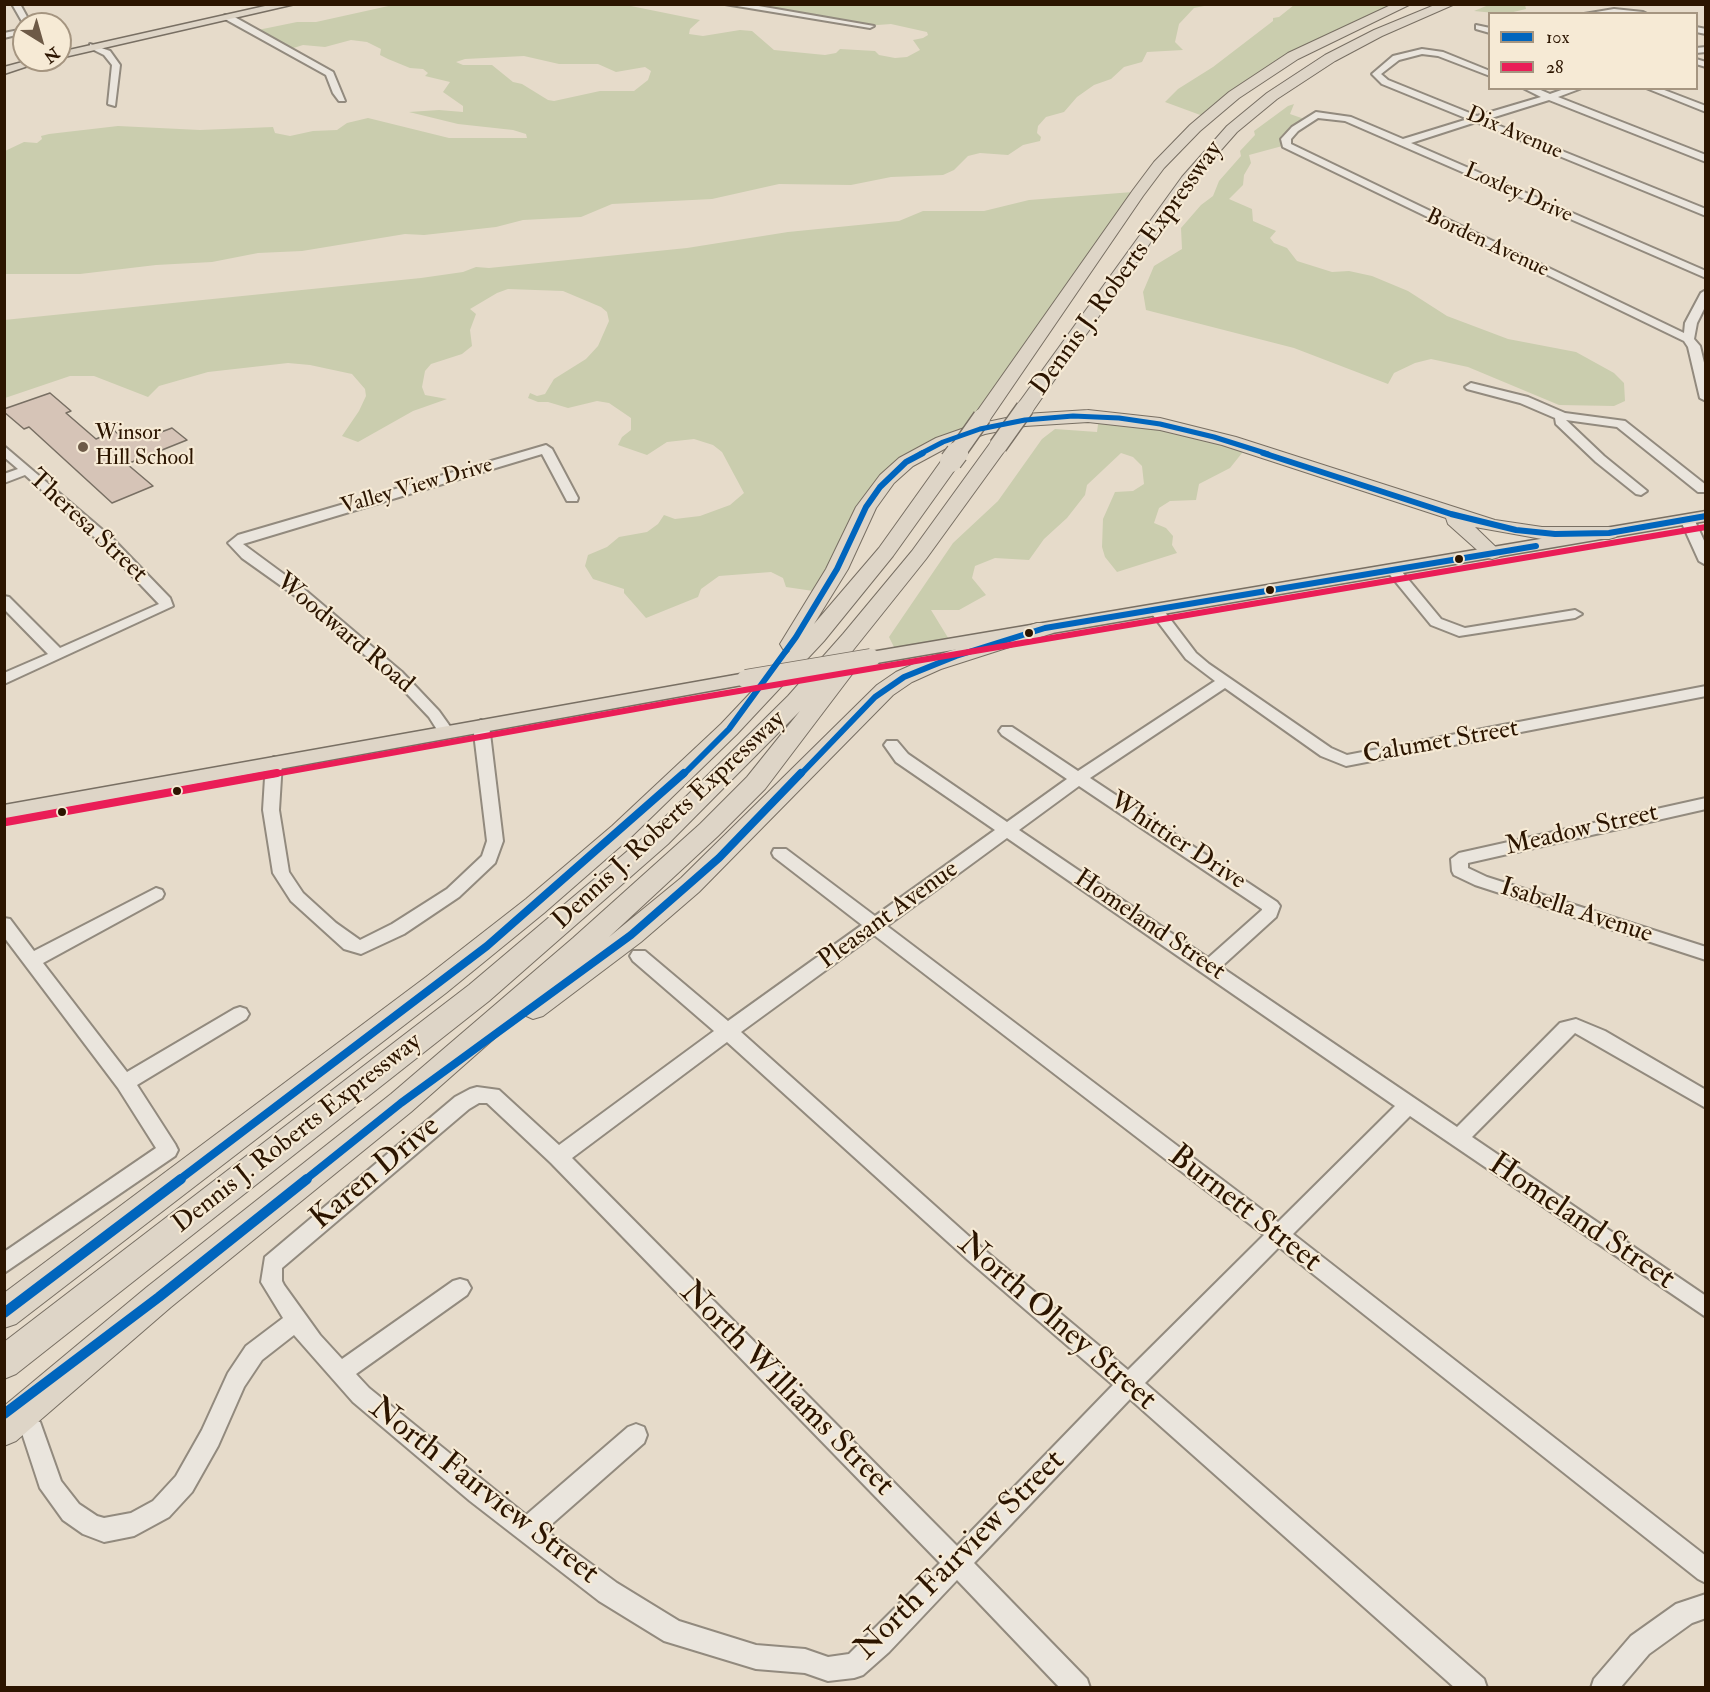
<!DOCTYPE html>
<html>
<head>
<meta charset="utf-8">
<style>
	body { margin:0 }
	#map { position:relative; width:1710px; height:1692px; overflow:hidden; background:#e6dbca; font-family:"IM FELL Double Pica",serif }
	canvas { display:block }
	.frame { position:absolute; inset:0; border:6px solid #2c1500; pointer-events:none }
	.legend { position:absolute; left:1488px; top:12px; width:210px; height:78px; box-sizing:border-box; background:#f6ead5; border:2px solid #a59580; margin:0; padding:8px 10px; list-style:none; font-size:18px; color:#2c1500 }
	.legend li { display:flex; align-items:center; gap:12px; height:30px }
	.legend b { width:30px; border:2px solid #a59580 }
	.north { position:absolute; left:12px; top:12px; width:60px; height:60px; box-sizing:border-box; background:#f6ead5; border:2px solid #a59580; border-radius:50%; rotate:143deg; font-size:16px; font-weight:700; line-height:24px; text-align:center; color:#2c1500 }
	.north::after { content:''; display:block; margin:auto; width:21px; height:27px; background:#6d5a47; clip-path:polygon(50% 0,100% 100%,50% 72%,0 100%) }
</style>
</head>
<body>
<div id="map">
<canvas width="1710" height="1692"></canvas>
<div class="frame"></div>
<ul class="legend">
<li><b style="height:8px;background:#0065bd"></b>10x</li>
<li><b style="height:8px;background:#ea1d57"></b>28</li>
</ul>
<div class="north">N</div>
</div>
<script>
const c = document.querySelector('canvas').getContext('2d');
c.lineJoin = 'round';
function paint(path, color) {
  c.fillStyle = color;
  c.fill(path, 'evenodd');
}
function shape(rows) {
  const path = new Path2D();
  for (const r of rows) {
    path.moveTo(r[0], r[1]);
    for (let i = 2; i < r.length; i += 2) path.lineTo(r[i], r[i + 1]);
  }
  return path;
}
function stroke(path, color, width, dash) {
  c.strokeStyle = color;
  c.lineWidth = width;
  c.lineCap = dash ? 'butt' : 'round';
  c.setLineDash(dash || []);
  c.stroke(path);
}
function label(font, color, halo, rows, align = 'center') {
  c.font = font + ' "IM FELL Double Pica",serif';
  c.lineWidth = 4.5;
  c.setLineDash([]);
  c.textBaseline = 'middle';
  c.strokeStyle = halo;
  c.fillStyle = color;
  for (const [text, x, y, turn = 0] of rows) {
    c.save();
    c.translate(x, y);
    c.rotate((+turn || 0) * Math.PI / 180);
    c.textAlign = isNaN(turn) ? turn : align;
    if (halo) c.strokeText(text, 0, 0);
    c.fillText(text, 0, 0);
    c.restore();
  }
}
paint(shape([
	[621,4,700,20,690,29,689,34,703,36,740,30,752,31,774,50,825,55,836,53,840,49,875,51,879,55,895,58,907,57,920,50,913,40,923,38,928,35,927,32,891,24,864,26,727,5,1209,5,1194,8,1179,24,1175,42,1183,50,1147,52,1142,62,1124,67,1111,79,1094,85,1077,97,1064,112,1046,117,1038,126,1037,133,1041,137,1040,141,1023,145,1008,155,980,153,968,156,954,170,943,175,891,177,851,185,779,184,712,199,612,204,581,217,523,220,496,227,424,235,405,234,302,251,258,253,212,262,156,265,80,274,5,274,5,151,24,142,37,143,42,139,41,136,49,134,118,126,200,130,273,127,275,133,290,136,313,131,337,130,347,123,368,118,449,138,527,138,526,134,513,130,458,124,409,112,439,110,463,112,463,106,443,92,450,82,425,76,428,73,423,69,410,68,388,59,380,55,381,49,367,42,351,40,325,47,303,45,287,50,253,31,297,22,316,22,393,5],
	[524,56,559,64,598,64,616,72,645,67,651,71,648,80,634,91,600,91,554,101,548,100,522,84,513,82,492,65,463,65,456,62,465,59],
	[1491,4,1525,5,1526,9,1505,14,1474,11],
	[1294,5,1401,5,1349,26,1203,116,1165,102,1178,89,1213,67,1273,21,1273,18,1279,17],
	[1294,104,1290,114,1307,120,1296,129,1286,145,1249,155,1251,163,1244,175,1243,185,1229,199,1252,209,1253,221,1276,231,1270,238,1274,243,1287,248,1297,261,1332,272,1349,271,1372,276,1408,291,1447,316,1508,339,1576,352,1614,373,1624,383,1625,401,1614,406,1559,405,1468,367,1431,359,1415,363,1394,373,1388,384,1294,348,1146,310,1143,292,1154,266,1182,249,1181,228,1201,205,1213,196,1219,181,1241,156,1240,151,1255,135,1254,131,1288,106],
	[1133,192,969,428,902,460,820,592,786,587,783,578,771,572,719,576,701,589,698,597,646,618,624,593,624,589,593,579,585,566,588,555,607,547,619,537,647,532,658,524,664,515,675,519,700,516,730,505,744,493,722,452,713,445,694,439,667,442,647,455,618,445,622,437,631,430,631,418,609,403,597,401,568,408,548,402,538,402,528,398,530,393,537,396,545,394,554,379,586,359,598,346,609,321,607,312,601,307,563,291,508,289,497,293,470,309,476,314,470,330,472,346,462,354,431,364,425,371,422,387,425,395,447,399,413,411,358,442,342,436,359,411,366,396,365,389,352,374,310,365,288,363,208,372,159,386,148,397,94,376,70,376,5,398,4,320,421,278,463,272,476,267,489,268,687,248,788,232,899,221,923,211,984,211,1029,200],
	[1099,417,1246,448,1230,468,1199,484,1196,500,1170,501,1159,508,1154,523,1166,528,1173,536,1172,545,1177,553,1117,572,1105,557,1102,547,1103,519,1115,492,1133,491,1144,484,1142,466,1133,457,1121,453,1087,485,1085,495,1067,518,1044,539,1029,560,995,558,975,566,972,578,986,595,959,610,931,610,950,641,896,651,889,637,953,543,998,501,1042,439,1055,429,1097,432]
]), '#cacdae');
const building = shape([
	[50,393,71,411,66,413,96,439,115,431,119,435,134,429,145,438,172,428,187,440,127,464,153,486,112,503,29,427,24,429,4,412,4,409,50,393]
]);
paint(building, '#d6c4b7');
stroke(building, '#786f63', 1.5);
const minor = shape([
	[12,4,20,4,31,24,24,25,12,4],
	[725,4,747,4,874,26,870,28,725,4],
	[1614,9,1643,12,1647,14,1584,14,1614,9],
	[225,15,231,15,333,72,345,101,339,101,333,93,326,75,225,19,225,15],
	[1476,25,1490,28,1490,33,1476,29,1476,25],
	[1696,27,1706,29,1706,34,1696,32,1696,27],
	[24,29,24,33,4,38,4,33,24,29],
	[90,44,110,51,120,65,115,106,108,104,112,65,104,55,90,48,90,44],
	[1706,47,1706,52,1696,53,1696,48,1706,47],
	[1422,49,1443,52,1490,71,1490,76,1438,56,1422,54,1399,60,1381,74,1388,80,1477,116,1541,97,1523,88,1536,88,1550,94,1567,88,1582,88,1558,97,1706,155,1706,162,1549,100,1485,120,1706,209,1706,216,1476,122,1411,143,1706,271,1706,278,1345,121,1318,118,1298,131,1291,139,1291,144,1684,333,1685,323,1701,293,1706,290,1706,305,1697,323,1694,339,1700,346,1706,371,1706,401,1700,398,1688,347,1684,341,1283,147,1281,139,1292,127,1316,112,1351,117,1403,139,1468,119,1382,84,1372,74,1393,56,1422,49],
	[1696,59,1706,62,1706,67,1696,64,1696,59],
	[1646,88,1659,88,1706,106,1706,112,1646,88],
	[1471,383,1528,397,1565,413,1625,421,1706,485,1706,492,1698,492,1617,427,1566,420,1604,456,1647,491,1641,495,1636,494,1596,462,1556,424,1555,418,1520,403,1467,389,1465,387,1471,383],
	[546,445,552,449,578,498,577,501,567,501,542,454,243,544,304,589,402,672,439,711,454,732,451,736,441,736,429,717,392,678,294,595,242,558,228,543,238,535,546,445],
	[4,446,112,538,170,598,173,606,4,684,4,673,48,654,4,609,4,596,9,597,60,648,159,604,102,544,25,475,4,483,4,474,18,469,4,457,4,446],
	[1687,515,1694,519,1706,545,1706,565,1699,561,1680,519,1687,515],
	[1393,566,1398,567,1441,619,1465,628,1575,610,1582,614,1575,618,1459,636,1431,625,1386,570,1393,566],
	[1156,606,1161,607,1196,653,1209,664,1331,748,1347,755,1706,686,1706,696,1346,766,1321,756,1225,688,1090,778,1277,902,1280,906,1276,917,1221,967,1457,1127,1560,1023,1576,1019,1605,1031,1706,1090,1706,1108,1575,1033,1472,1137,1706,1296,1706,1317,1410,1116,1293,1234,1706,1556,1706,1583,1698,1579,1279,1247,1145,1383,1484,1679,1487,1688,1455,1688,1130,1399,974,1563,1087,1679,1090,1688,1060,1688,957,1580,889,1652,863,1675,854,1678,828,1681,805,1673,756,1669,664,1641,599,1601,470,1501,353,1402,294,1335,262,1360,244,1387,218,1446,192,1492,169,1517,134,1536,104,1542,83,1534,63,1520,40,1488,21,1430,24,1422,32,1419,40,1422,61,1481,79,1504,97,1516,104,1518,131,1513,153,1501,176,1476,202,1430,228,1373,246,1346,283,1318,261,1282,265,1257,455,1097,470,1089,477,1087,499,1090,559,1145,714,1031,633,961,630,956,633,951,645,951,728,1021,862,925,774,857,772,853,774,849,786,849,875,916,995,830,896,762,884,745,887,741,897,741,908,754,1007,822,1067,779,1002,735,999,731,1002,727,1012,727,1078,771,1215,681,1186,659,1149,610,1156,606],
	[1079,786,1262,909,1262,910,1208,958,1019,830,1079,786],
	[1007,838,1395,1106,1278,1222,887,926,1007,838],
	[874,935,1264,1235,1128,1370,982,1248,741,1032,874,935],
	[727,1042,968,1260,1113,1385,957,1546,572,1158,727,1042],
	[479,1103,487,1103,551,1163,940,1563,849,1654,828,1657,805,1649,756,1645,679,1621,617,1583,545,1530,644,1443,647,1435,644,1427,636,1424,628,1427,526,1515,369,1388,356,1374,467,1295,471,1288,467,1281,460,1279,453,1281,342,1359,320,1335,284,1285,282,1281,282,1268,469,1109,479,1103],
	[481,720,489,725,503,841,495,863,459,897,404,934,361,954,344,949,291,901,273,873,263,810,266,762,274,757,282,762,279,810,289,872,303,893,336,923,360,940,392,924,447,889,482,856,487,841,473,725,481,720],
	[1706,798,1706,809,1468,863,1468,868,1487,877,1706,947,1706,960,1475,885,1454,875,1452,871,1451,859,1459,853,1706,798],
	[156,888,162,890,164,894,162,898,43,963,127,1072,234,1009,240,1007,246,1009,249,1014,246,1019,137,1085,175,1144,178,1150,175,1156,4,1273,4,1252,156,1148,118,1088,4,937,4,918,10,919,34,951,156,888],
	[1706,1594,1706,1618,1692,1623,1649,1654,1620,1688,1591,1688,1594,1679,1631,1636,1676,1604,1706,1594]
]);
const major = shape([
	[274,4,295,4,60,58,60,52,274,4],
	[30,60,46,60,4,74,4,67,30,60],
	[1706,511,1706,521,871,664,862,658,871,652,1706,511],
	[746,673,753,675,755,679,753,683,4,819,4,805,746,673]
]);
const highway = shape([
	[1393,4,1411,4,1298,59,1239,98,1200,131,1164,168,1143,196,989,421,975,421,973,417,1133,190,1154,162,1190,125,1229,92,1288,53,1393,4],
	[1437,4,1455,4,1382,36,1335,61,1277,99,1237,132,1192,183,1032,412,1018,412,1016,408,1018,404,1182,177,1227,126,1267,93,1325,55,1374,30,1437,4],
	[1088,410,1160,418,1236,437,1495,520,1542,527,1609,527,1616,529,1619,533,1616,537,1609,539,1542,539,1475,527,1502,553,1499,557,1492,559,1485,557,1448,524,1446,518,1222,445,1160,430,1088,422,1025,426,985,434,950,446,913,466,894,483,876,508,848,569,814,624,879,548,944,457,958,457,961,461,893,556,824,641,737,734,630,838,544,913,446,993,16,1324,4,1328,4,1293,426,977,526,899,612,826,721,724,790,651,783,649,780,644,826,569,856,507,880,475,899,458,936,438,973,425,1025,414,1088,410],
	[998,440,1008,446,926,559,850,654,859,656,862,661,765,789,718,836,609,937,681,878,877,685,896,672,925,659,1037,623,1053,623,1056,628,1053,633,941,669,912,682,893,695,699,892,641,942,543,1016,533,1019,522,1014,411,1112,171,1307,16,1441,4,1446,4,1406,147,1287,391,1094,573,938,700,824,747,777,800,711,668,844,489,1001,16,1374,4,1379,4,1342,469,985,650,832,788,696,843,634,912,551,991,442,998,440]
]);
stroke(minor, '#928a7e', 4);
stroke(major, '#786f63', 3);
stroke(highway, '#786f63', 2);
paint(minor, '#eae5dd');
paint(major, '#ded5c7');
paint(highway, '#ded5c7');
const majorBridge = shape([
	[746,679,871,658]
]);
const highwayBridgeFar1 = shape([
	[998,446,1025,408],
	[956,454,982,417]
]);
const highwayBridge = shape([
	[951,461,957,453]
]);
stroke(majorBridge, '#786f63', 20, []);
stroke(highwayBridgeFar1, '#786f63', 20, []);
stroke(highwayBridge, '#786f63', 24, []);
stroke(majorBridge, '#ded5c7', 18);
stroke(highwayBridgeFar1, '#ded5c7', 17);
stroke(highwayBridge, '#ded5c7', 22);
stroke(shape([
	[920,454,943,442,980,429,1025,420,1073,416,1119,418,1160,424,1214,437,1268,454]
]), '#0065bd', 5);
stroke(shape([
	[1263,453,1451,514,1516,530,1555,534,1609,533,1706,516],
	[683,775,729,729,796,637,837,569,866,507,880,487,906,462,923,453],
	[800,775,875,697,904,677,956,656,1045,628,1536,546]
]), '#0065bd', 6);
stroke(shape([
	[179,1180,487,946,684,773],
	[305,1180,401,1103,631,935,719,858,801,773]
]), '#0065bd', 8);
stroke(shape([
	[4,1313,181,1179],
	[4,1414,159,1297,307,1179]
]), '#0065bd', 10);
stroke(shape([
	[269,775,674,702,1706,527]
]), '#ea1d57', 6);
stroke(shape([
	[6,822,277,773]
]), '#ea1d57', 8);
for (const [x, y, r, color] of [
	[83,447,6,"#6d5a47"],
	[1459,559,5,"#2c1500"],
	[1270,590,5,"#2c1500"],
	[1029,633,5,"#2c1500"],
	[177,791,5,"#2c1500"],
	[62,812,5,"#2c1500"]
]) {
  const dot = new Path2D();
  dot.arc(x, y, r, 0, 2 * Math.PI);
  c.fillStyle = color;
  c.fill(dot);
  stroke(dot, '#f6ead5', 2);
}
label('22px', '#2c1500', '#f6ead5', [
	["Dix Avenue",1514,134,23],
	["Loxley Drive",1518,194,24],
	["Borden Avenue",1487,244,25],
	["Valley View Drive",417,487,-16]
]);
label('22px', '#2c1500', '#f6ead5', [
	["Winsor",95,434],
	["Hill School",95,459]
], 'left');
label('26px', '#2c1500', '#f6ead5', [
	["Dennis J. Roberts Expressway",1128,269,-54],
	["Theresa Street",87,527,43],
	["Woodward Road",344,634,40],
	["Calumet Street",1441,743,-10],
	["Dennis J. Roberts Expressway",670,821,-43],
	["Meadow Street",1582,831,-13],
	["Whittier Drive",1177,842,33],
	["Isabella Avenue",1576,912,18],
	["Pleasant Avenue",889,916,-36],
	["Homeland Street",1149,926,34],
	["Dennis J. Roberts Expressway",298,1134,-38]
]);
label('32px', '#2c1500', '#f6ead5', [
	["Karen Drive",376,1174,-40],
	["Burnett Street",1244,1210,38],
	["Homeland Street",1581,1223,34],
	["North Olney Street",1056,1323,41],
	["North Williams Street",786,1390,45],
	["North Fairview Street",483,1492,38],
	["North Fairview Street",961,1556,-45]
]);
</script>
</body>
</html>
